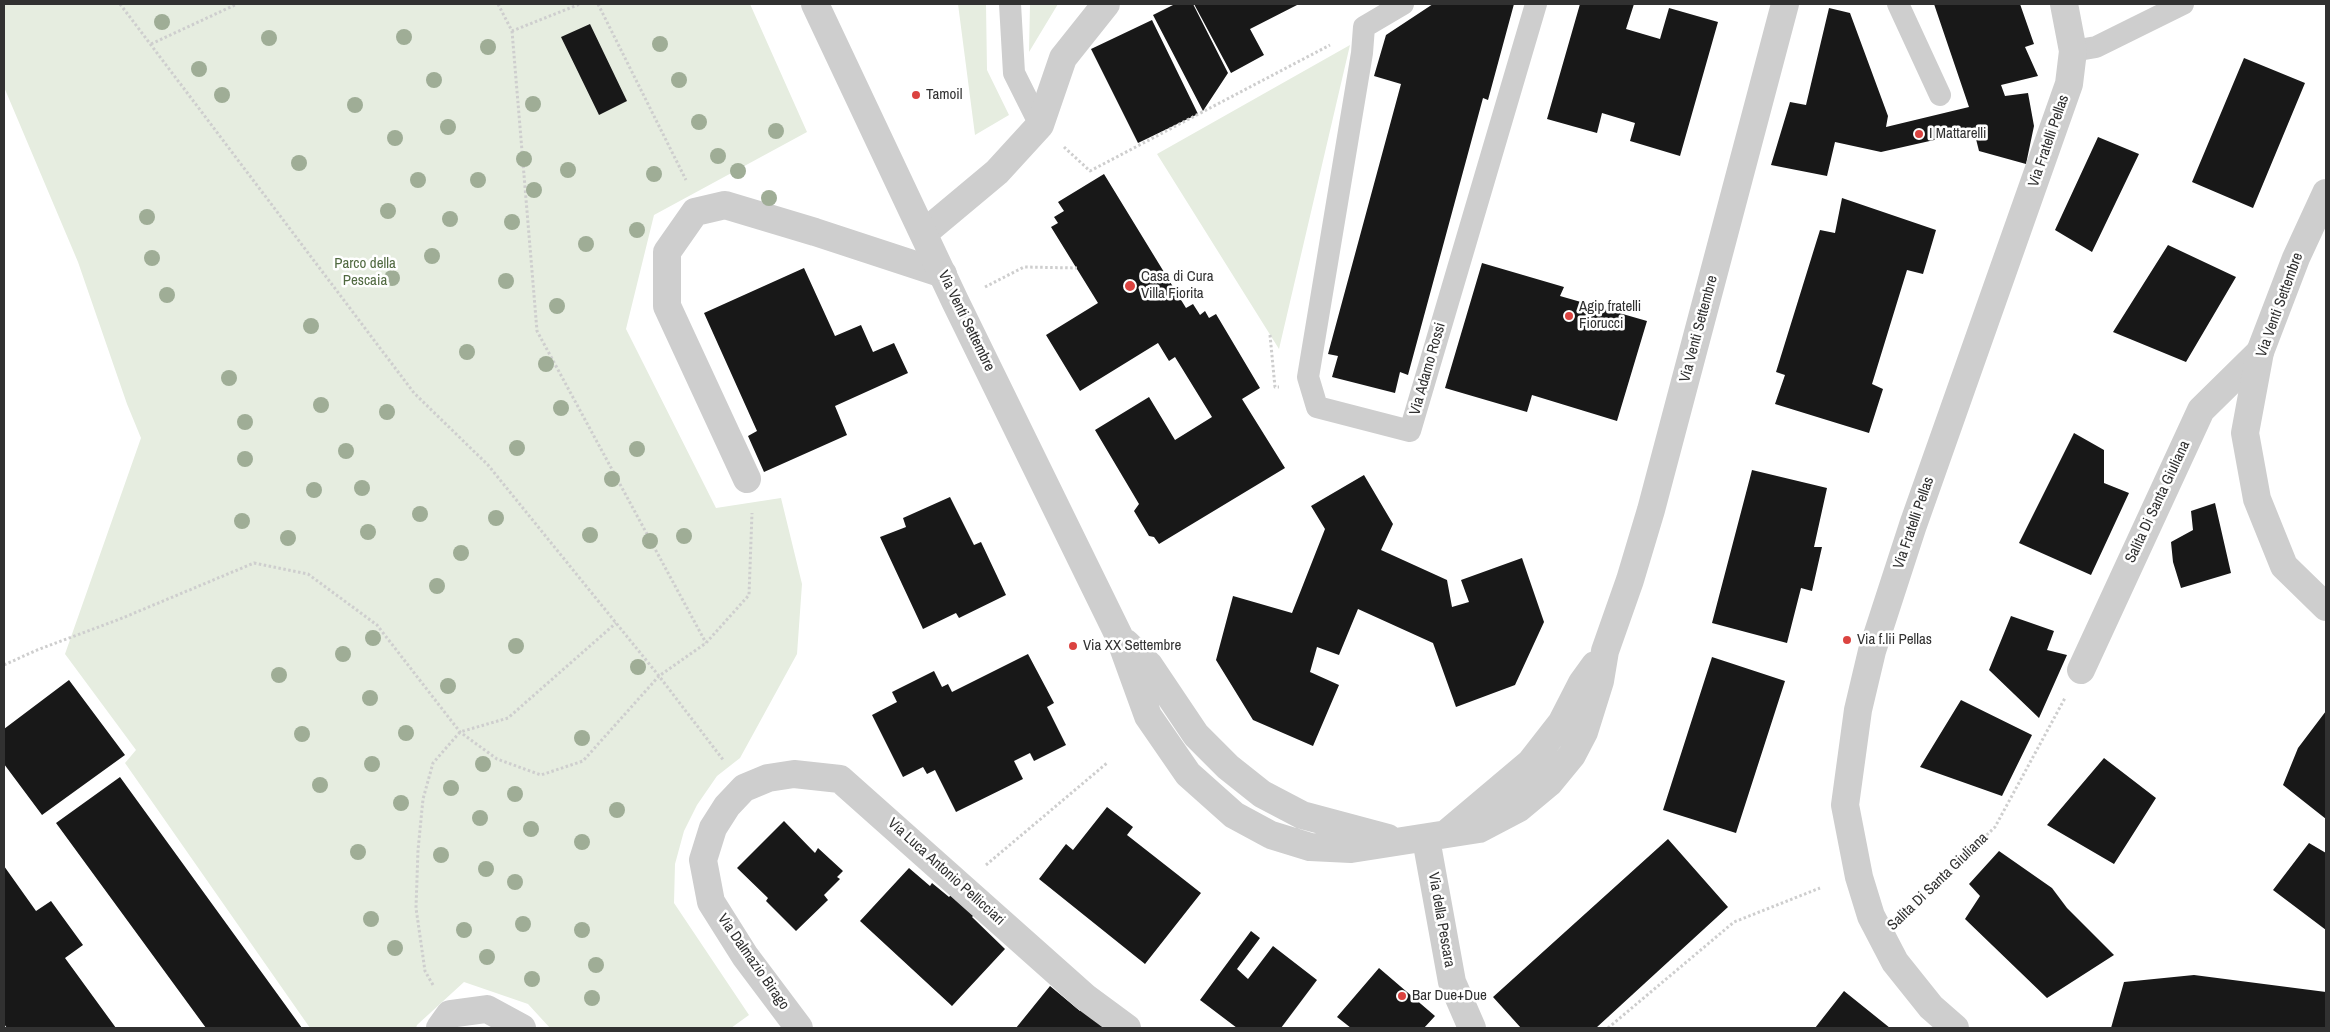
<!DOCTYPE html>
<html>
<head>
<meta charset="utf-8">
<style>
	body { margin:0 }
	#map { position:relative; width:2330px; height:1032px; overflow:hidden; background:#fff; font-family:"Archivo Narrow",sans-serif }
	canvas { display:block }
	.frame { position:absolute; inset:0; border:5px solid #313131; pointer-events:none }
</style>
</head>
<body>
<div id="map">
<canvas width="2330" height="1032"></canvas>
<div class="frame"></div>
</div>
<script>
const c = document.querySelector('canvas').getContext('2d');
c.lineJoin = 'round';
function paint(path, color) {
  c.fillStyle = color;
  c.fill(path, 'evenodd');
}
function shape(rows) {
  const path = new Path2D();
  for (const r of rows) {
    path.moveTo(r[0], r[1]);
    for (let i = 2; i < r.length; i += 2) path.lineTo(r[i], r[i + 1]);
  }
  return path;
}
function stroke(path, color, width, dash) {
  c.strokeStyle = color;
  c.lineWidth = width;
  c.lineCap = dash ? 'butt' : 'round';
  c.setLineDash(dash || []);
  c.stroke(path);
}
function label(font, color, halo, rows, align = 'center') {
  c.font = font + ' "Archivo Narrow",sans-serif';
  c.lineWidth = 5;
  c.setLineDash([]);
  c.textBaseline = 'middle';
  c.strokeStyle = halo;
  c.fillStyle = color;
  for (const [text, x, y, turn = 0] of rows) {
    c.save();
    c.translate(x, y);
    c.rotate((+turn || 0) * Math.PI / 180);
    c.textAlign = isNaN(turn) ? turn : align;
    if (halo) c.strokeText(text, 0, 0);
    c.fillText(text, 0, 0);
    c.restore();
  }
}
paint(shape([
	[4,4,750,4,807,132,654,215,626,329,716,508,781,498,802,584,797,654,740,758,717,776,697,805,684,831,675,864,674,903,749,1015,731,1028,550,1028,528,1004,464,982,417,1025,416,1028,310,1028,125,763,136,750,65,654,141,438,127,404,78,262,4,87],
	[958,4,986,4,987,70,1009,115,975,135],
	[1030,4,1058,4,1029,52],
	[1350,45,1279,349,1157,154]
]), '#e6ede0');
paint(shape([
	[1175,4,1193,4,1228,73,1203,111,1153,15],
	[1194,4,1299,4,1250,29,1264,55,1231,73],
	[1433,4,1514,4,1488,100,1483,98,1408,375,1400,372,1395,393,1332,377,1338,356,1328,354,1401,84,1374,76,1386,35],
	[1580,4,1634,4,1626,29,1660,39,1669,8,1718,22,1680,156,1630,141,1635,123,1602,113,1597,133,1547,119],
	[1934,4,2020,4,2034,44,2025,47,2038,76,2001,85,2005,96,2028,93,2034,126,2026,164,1979,151,1974,131,1881,152,1835,142,1827,176,1771,165,1790,102,1806,105,1829,8,1850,13,1888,116,1886,127,1969,107],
	[1152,20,1198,114,1138,143,1091,49],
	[590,24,627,101,599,115,561,37],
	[2244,58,2305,83,2253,208,2192,182],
	[2098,137,2139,154,2092,252,2055,230],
	[1104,174,1186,308,1193,304,1200,315,1205,311,1209,318,1216,314,1260,388,1242,399,1285,468,1159,544,1154,537,1149,536,1134,511,1139,504,1095,430,1149,397,1175,440,1212,417,1175,357,1169,361,1158,343,1080,391,1046,335,1098,303,1051,227,1058,223,1054,217,1064,211,1058,202],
	[1842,198,1936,230,1923,274,1907,270,1872,384,1883,389,1869,433,1775,404,1785,375,1776,372,1820,230,1835,233],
	[2168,245,2236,277,2186,362,2113,332],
	[1482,263,1564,287,1560,296,1647,321,1617,421,1532,395,1527,412,1445,388],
	[804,268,835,336,861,325,873,352,894,343,908,373,835,406,847,435,764,472,748,436,757,431,704,313],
	[2074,433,2104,450,2104,483,2129,493,2091,575,2019,543],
	[1752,470,1827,488,1814,547,1822,547,1812,591,1801,588,1787,643,1712,623],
	[1364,475,1393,524,1381,550,1447,580,1452,607,1469,602,1461,580,1522,558,1544,622,1515,685,1456,707,1433,643,1358,609,1339,655,1317,647,1310,672,1339,685,1313,746,1253,720,1216,660,1233,596,1292,613,1325,529,1311,506],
	[950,497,974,545,981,542,1006,595,959,618,956,613,923,629,880,537,906,527,903,518],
	[2215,503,2231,573,2181,588,2173,562,2171,542,2193,530,2191,511],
	[2011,616,2054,631,2047,650,2067,655,2039,718,1989,670],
	[1028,654,1054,703,1047,707,1066,745,1034,761,1030,753,1014,761,1023,779,956,812,935,770,927,774,923,767,903,777,872,715,897,702,892,692,934,671,942,687,948,684,952,692],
	[1712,657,1785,681,1736,833,1663,810],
	[69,680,125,755,42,815,4,764,4,729],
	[1961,700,2032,735,2002,796,1920,767],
	[2326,711,2326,819,2283,785,2298,748],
	[2104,758,2156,798,2114,864,2047,825],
	[120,777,302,1028,206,1028,56,823],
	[1107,807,1133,827,1127,835,1201,893,1145,964,1039,879,1066,844,1073,850],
	[784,821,815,853,818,848,843,871,837,877,840,879,824,895,828,900,796,931,766,901,768,898,737,868],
	[1668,839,1728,907,1596,1028,1521,1028,1493,997],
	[2309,843,2326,853,2326,930,2273,890],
	[1999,851,2052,888,2067,908,2114,955,2047,998,1965,919,1980,896,1969,884],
	[4,866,36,911,51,901,83,945,65,958,116,1028,7,1028,4,1024],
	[909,868,930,886,932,883,949,897,951,895,974,915,972,917,1005,949,952,1006,860,921],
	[1251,931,1260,938,1237,969,1248,979,1273,946,1317,980,1281,1028,1237,1028,1200,1000],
	[1379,968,1435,1016,1424,1028,1351,1028,1337,1017],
	[2194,975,2326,992,2326,1028,2111,1028,2124,982],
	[1050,986,1080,1011,1082,1008,1107,1026,1104,1028,1016,1028],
	[1844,991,1890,1028,1815,1028]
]), '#181818');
stroke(shape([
	[120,4,414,393,488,465,659,676,724,761],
	[498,4,512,31,580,4],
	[598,4,686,180],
	[512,31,537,331,706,643],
	[151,44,237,4],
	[1064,147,1090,171,1330,45],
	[985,287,1024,267,1077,268],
	[1270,335,1275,387,1279,387],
	[4,665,37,650,120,619,254,563,308,574,377,625,460,732,497,759,541,775,583,761,659,676,706,643,749,595,752,513],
	[986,865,1107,763],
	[1908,912,1995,827,2065,698],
	[433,985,425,971,416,908,418,850,423,799,433,763,460,732,508,718,616,623],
	[1608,1028,1734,922,1820,888]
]), '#cecece', 3, [2.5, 2.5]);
stroke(shape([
	[1010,4,1014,73,1040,125],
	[1403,4,1364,27,1362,53,1308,377,1317,407,1410,431,1536,4],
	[1898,4,1940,95],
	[2073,51,2096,47,2183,4]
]), '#cecece', 22);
stroke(shape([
	[924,233,997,172,1040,125,1063,58,1106,4],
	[747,479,667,306,667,252,695,212,725,205,815,232,943,274],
	[2081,670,2201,410,2260,352],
	[440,1028,450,1014,487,1009,522,1028],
	[799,1028,745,956,711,902,703,860,713,828,727,806,744,788,768,778,794,774,840,779,1085,997,1127,1028],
	[1955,1028,1931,1007,1895,962,1871,916,1859,877,1845,805,1858,710,1872,651,1913,525,2069,84,2073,51,2064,4]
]), '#cecece', 28);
stroke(shape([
	[815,4,955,301,1119,636,1148,716,1188,774,1234,815,1271,835,1310,847,1351,849,1479,829,1519,808,1549,783,1572,755,1584,732,1600,681,1605,651,1630,580,1651,510,1785,4],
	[2326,193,2296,258,2260,352,2245,433,2257,499,2284,566,2326,607],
	[1126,643,1149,665,1196,735,1228,767,1262,794,1302,815,1388,838],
	[1447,833,1530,763,1562,722,1582,683,1595,665],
	[1426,839,1452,982,1472,1028]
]), '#cecece', 28);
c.fillStyle = '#9fad96';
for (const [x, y] of [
	[162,22],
	[404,37],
	[269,38],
	[660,44],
	[488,47],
	[199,69],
	[434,80],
	[679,80],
	[222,95],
	[533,104],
	[355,105],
	[699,122],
	[448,127],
	[776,131],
	[395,138],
	[718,156],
	[524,159],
	[299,163],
	[568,170],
	[738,171],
	[654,174],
	[418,180],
	[478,180],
	[534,190],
	[769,198],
	[388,211],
	[147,217],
	[450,219],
	[512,222],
	[637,230],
	[586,244],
	[432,256],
	[152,258],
	[392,278],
	[506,281],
	[167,295],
	[557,306],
	[311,326],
	[467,352],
	[546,364],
	[229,378],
	[321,405],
	[561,408],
	[387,412],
	[245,422],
	[517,448],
	[637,449],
	[346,451],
	[245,459],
	[612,479],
	[362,488],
	[314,490],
	[420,514],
	[496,518],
	[242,521],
	[368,532],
	[590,535],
	[684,536],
	[288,538],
	[650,541],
	[461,553],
	[437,586],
	[373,638],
	[516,646],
	[343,654],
	[638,667],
	[279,675],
	[448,686],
	[370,698],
	[406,733],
	[302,734],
	[582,738],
	[372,764],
	[483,764],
	[320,785],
	[451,788],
	[515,794],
	[401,803],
	[617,810],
	[480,818],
	[531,829],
	[582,842],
	[358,852],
	[441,855],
	[486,869],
	[515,882],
	[371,919],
	[523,924],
	[464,930],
	[582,930],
	[395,948],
	[487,957],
	[596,965],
	[532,979],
	[592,998]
]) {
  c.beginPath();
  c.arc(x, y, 8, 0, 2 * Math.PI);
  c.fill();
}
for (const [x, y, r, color] of [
	[916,95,5,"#db4340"],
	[1919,134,5,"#db4340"],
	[1130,286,6,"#db4340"],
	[1569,316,5,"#db4340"],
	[1847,640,5,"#db4340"],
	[1073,646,5,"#db4340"],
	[1402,996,5,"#db4340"]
]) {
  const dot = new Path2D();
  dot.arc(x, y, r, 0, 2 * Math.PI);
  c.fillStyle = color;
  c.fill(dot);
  stroke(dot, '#fff', 2);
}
label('15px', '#313131', '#fff', [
	["Tamoil",926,95],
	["I Mattarelli",1929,134],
	["Casa di Cura",1141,277],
	["Villa Fiorita",1141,294],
	["Agip fratelli",1579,307],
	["Fiorucci",1579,324],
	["Via f.lii Pellas",1857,640],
	["Via XX Settembre",1083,646],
	["Bar Due+Due",1412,996]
], 'left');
label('15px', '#313131', '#fff', [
	["Via Fratelli Pellas",2049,141,-71],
	["Via Venti Settembre",2280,305,-70],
	["Via Venti Settembre",966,321,64],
	["Via Venti Settembre",1699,329,-75],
	["Via Adamo Rossi",1428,369,-74],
	["Salita Di Santa Giuliana",2158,502,-65],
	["Via Fratelli Pellas",1914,523,-71],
	["Via Luca Antonio Pellicciari",946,872,42],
	["Salita Di Santa Giuliana",1938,882,-44],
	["Via della Pescara",1441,920,80],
	["Via Dalmazio Birago",753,962,55]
]);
label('15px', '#516a41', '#fff', [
	["Parco della",365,264],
	["Pescaia",365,281]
]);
</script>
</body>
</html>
